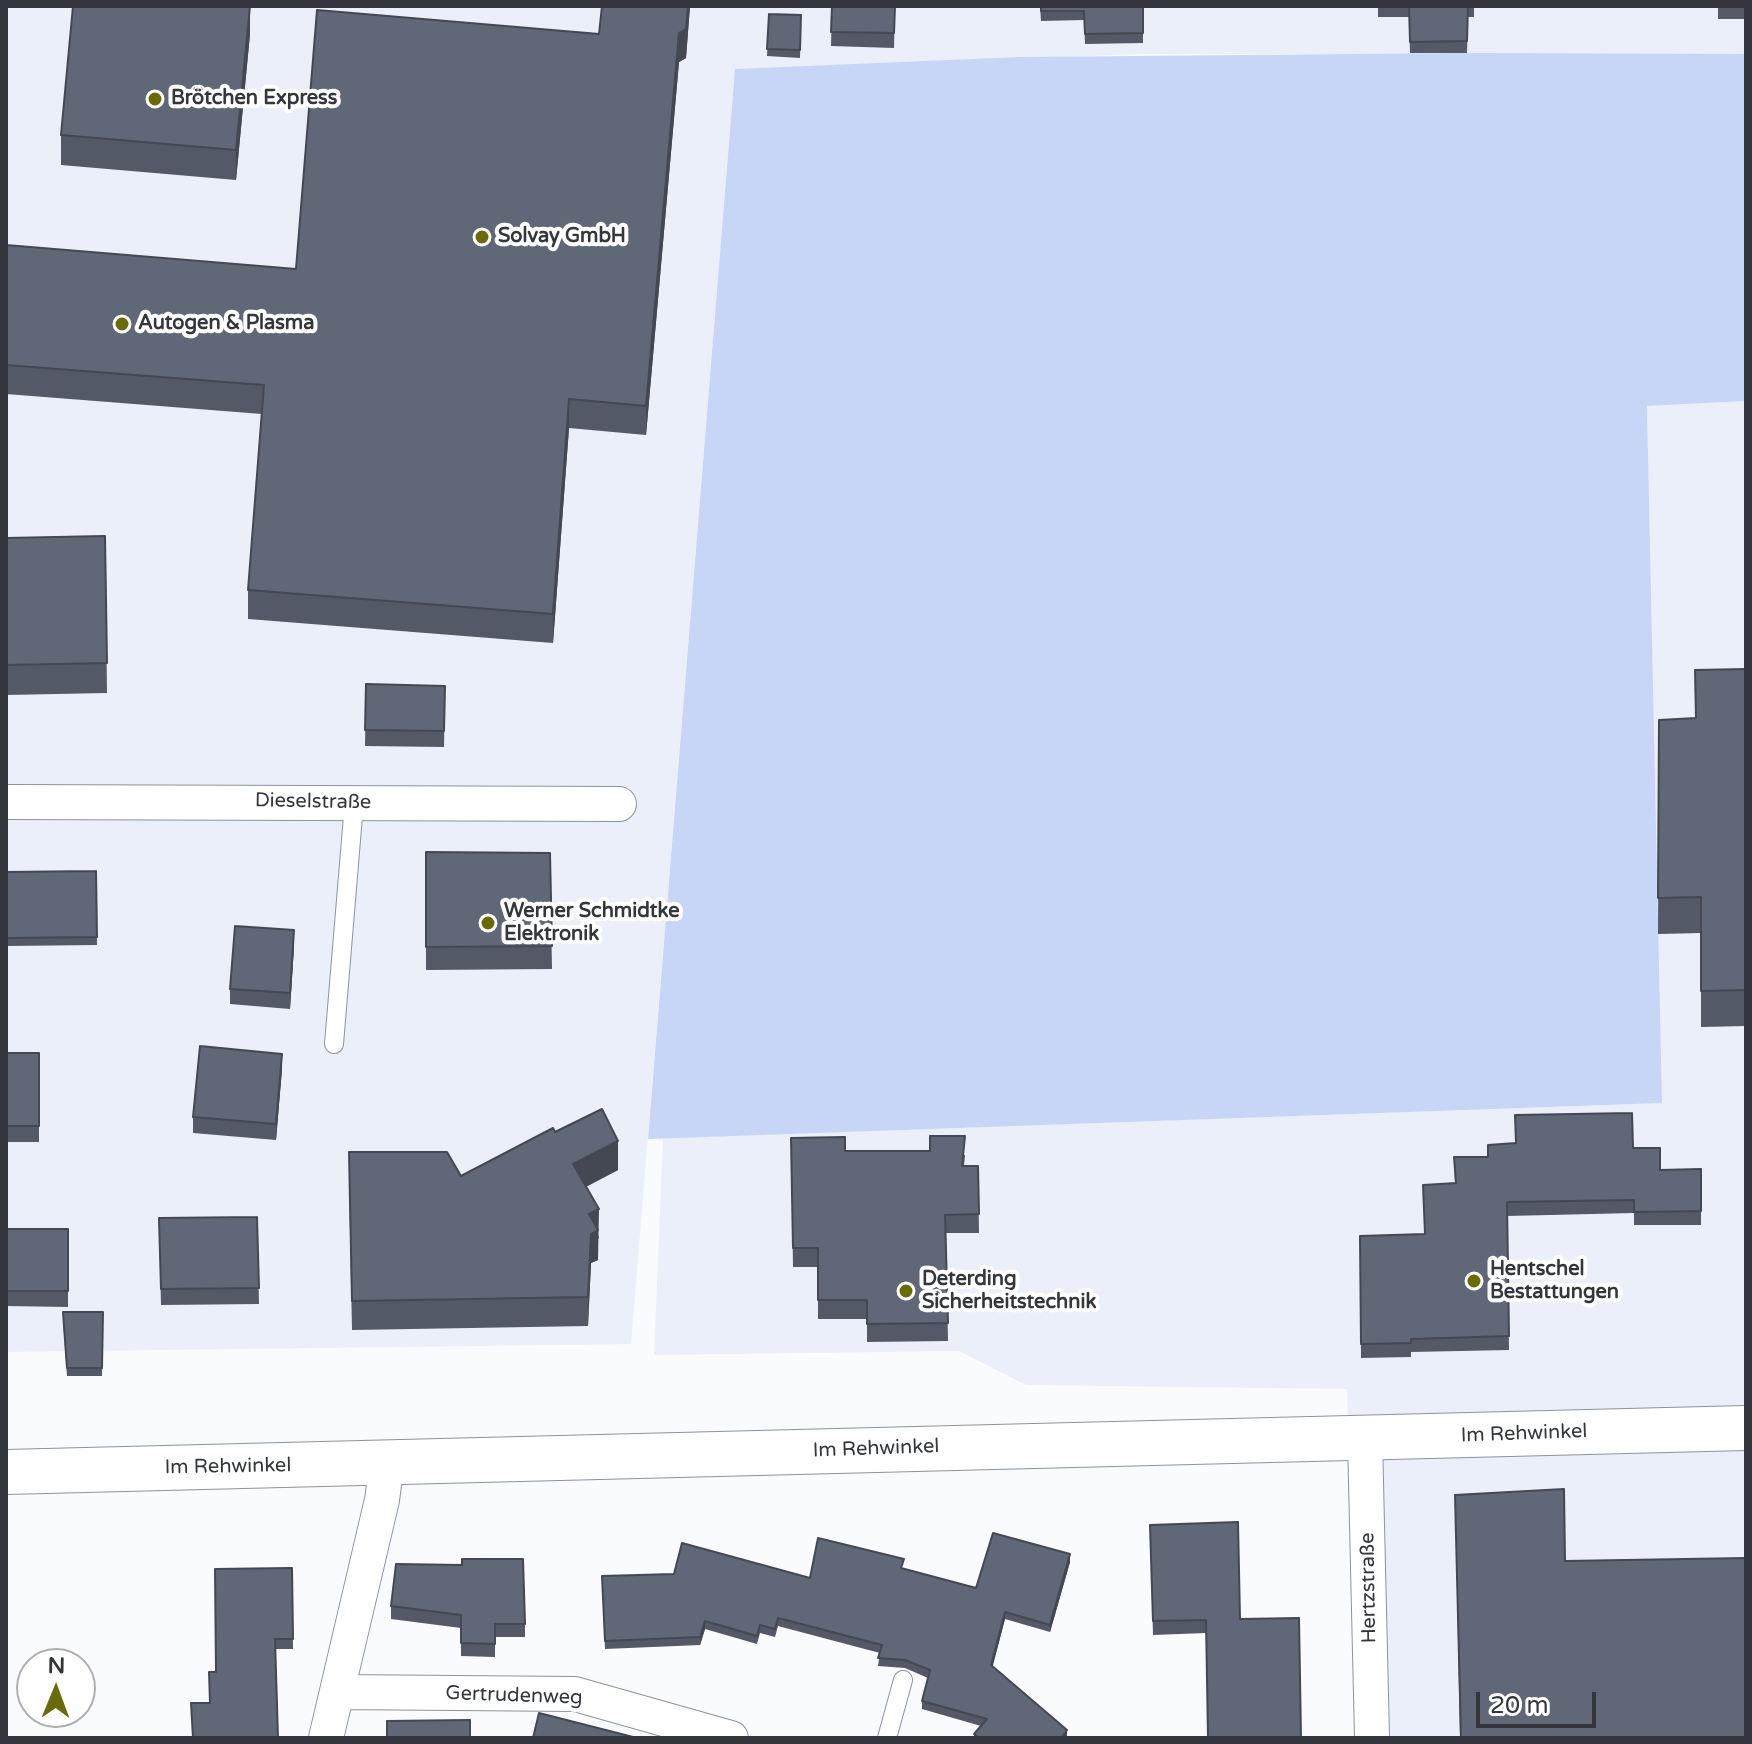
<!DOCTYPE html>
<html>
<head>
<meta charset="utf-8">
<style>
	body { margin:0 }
	#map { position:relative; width:1752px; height:1744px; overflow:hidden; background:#f9fbfe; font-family:"Varela Round",sans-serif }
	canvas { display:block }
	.frame { position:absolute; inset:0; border:8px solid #33363d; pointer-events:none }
	.north { position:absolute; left:16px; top:1648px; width:80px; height:80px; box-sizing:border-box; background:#fff; border:2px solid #adafb1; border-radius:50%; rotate:1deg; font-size:22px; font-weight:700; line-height:32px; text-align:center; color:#33363d }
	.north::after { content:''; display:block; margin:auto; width:28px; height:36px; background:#696a08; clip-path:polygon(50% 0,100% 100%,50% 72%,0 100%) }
	.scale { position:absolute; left:1476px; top:1692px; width:120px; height:36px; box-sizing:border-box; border:4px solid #33363d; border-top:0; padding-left:10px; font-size:24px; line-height:28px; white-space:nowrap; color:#33363d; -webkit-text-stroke:6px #fff; paint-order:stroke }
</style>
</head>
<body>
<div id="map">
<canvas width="1752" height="1744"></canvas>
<div class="frame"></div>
<div class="north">N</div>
<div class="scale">20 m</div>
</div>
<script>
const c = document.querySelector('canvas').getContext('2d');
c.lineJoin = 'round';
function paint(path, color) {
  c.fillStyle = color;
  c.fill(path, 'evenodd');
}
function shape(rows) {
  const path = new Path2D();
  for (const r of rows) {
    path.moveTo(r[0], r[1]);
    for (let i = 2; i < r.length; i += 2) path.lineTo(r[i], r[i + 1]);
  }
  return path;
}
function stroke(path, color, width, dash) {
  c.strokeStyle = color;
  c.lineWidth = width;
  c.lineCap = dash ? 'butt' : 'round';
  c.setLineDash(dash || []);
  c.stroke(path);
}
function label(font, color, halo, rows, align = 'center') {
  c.font = font + ' "Varela Round",sans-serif';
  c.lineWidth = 8;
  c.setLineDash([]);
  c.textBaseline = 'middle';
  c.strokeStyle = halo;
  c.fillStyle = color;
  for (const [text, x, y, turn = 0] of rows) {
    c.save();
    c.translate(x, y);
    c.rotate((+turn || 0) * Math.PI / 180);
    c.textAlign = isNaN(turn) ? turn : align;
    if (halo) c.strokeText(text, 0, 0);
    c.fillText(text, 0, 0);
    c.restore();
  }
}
paint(shape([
	[6,6,1746,6,1746,54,1144,54,735,69,631,1344,6,1352],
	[1746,401,1746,1738,1360,1738,1347,1389,1026,1385,959,1351,654,1355,663,1138,1662,1103,1647,406]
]), '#ebeff9');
paint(shape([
	[1467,53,1746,54,1746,401,1647,406,1662,1103,648,1139,735,69,1021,57]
]), '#c7d5f6');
const lane = shape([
	[334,1044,354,804],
	[887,1738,903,1680]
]);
const street = shape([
	[6,802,619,804],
	[1365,1439,1372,1738],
	[338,1692,575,1694,731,1738],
	[326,1738,382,1500,387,1463]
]);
const secondary = shape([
	[6,1472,1746,1428]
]);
stroke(lane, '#8b92a3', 20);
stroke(street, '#8b92a3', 36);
stroke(secondary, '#8b92a3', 46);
stroke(lane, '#fff', 18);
stroke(street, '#fff', 34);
stroke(secondary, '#fff', 44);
paint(shape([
	[602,6,690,6,686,58,679,62,646,435,569,428,553,643,248,619,248,590,262,414,6,394,6,245,296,269,599,34],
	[832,6,895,6,894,48,831,46],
	[1040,6,1143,6,1143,43,1085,44,1084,20,1041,21],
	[1378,6,1474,6,1474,17,1468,17,1467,53,1410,53,1409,17,1378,17],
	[1718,6,1746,6,1746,19,1718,19],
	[769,14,801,15,800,58,767,56],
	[250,34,236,180,61,165,61,135],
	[105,536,107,693,6,695,6,538],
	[1746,669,1746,1026,1701,1027,1701,933,1658,934,1659,720,1695,718,1695,670],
	[366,684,445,686,444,747,365,746],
	[426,852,550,853,552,969,426,970],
	[96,871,97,945,6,946,6,872],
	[294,946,290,1009,230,1004,230,989],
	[6,1053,39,1053,39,1142,6,1142],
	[282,1069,276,1140,193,1133,193,1117],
	[555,1132,618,1170,586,1187,599,1238,598,1239,598,1260,591,1263,588,1326,352,1330,349,1181,461,1176],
	[791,1138,845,1151,965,1155,964,1166,978,1166,979,1233,946,1233,948,1341,867,1342,867,1319,818,1319,818,1267,793,1267],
	[1633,1148,1660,1170,1701,1169,1701,1225,1634,1225,1634,1213,1507,1216,1509,1350,1411,1352,1411,1357,1361,1358,1360,1236,1424,1234,1455,1183,1454,1157,1488,1157],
	[257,1217,259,1304,161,1305,159,1218],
	[6,1229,68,1229,68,1307,6,1306],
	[103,1312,102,1376,67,1376,63,1320],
	[1455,1495,1565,1561,1746,1738,1460,1738],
	[1150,1525,1240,1619,1206,1633,1153,1635],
	[1070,1562,1050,1632,1005,1619,992,1667,1067,1738,974,1738,974,1734,981,1726,922,1709,922,1701,928,1678,905,1668,878,1666,880,1653,778,1626,775,1637,760,1633,757,1644,705,1629,700,1645,605,1649,602,1576,674,1574,810,1578,903,1568,976,1588],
	[396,1564,525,1624,525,1637,495,1637,495,1657,461,1656,461,1628,391,1619,391,1606],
	[292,1568,293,1649,275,1649,216,1672]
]), '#535966');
paint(shape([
	[250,6,250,34,236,180,236,150],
	[688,6,690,6,686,58,679,62,646,435,646,406,679,33],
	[569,399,569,428,553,643,553,614],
	[294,930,294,946,290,1009,290,993],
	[282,1054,282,1069,276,1140,276,1124],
	[618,1141,618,1170,573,1193,573,1164],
	[599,1209,598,1260,591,1263,588,1326,589,1214],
	[1070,1554,1070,1562,1050,1632,1050,1625],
	[1005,1612,1005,1619,991,1673,991,1665],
	[705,1621,705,1629,700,1645,700,1637],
	[1067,1730,1067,1738,1061,1738]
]), '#434853');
const building = shape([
	[73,6,250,6,236,150,61,135,73,6],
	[602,6,688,6,686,29,679,33,646,406,569,399,553,614,248,590,264,385,6,365,6,245,296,269,317,10,599,34,602,6],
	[832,6,895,6,894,33,831,32,832,6],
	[1041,6,1143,6,1143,33,1085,34,1084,11,1041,11,1041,6],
	[1409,6,1468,6,1467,41,1410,42,1409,6],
	[769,14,801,15,800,50,767,49,769,14],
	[105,536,107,663,6,665,6,538,105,536],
	[1746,669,1746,990,1701,991,1701,897,1658,898,1659,720,1696,718,1695,670,1746,669],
	[366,684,445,686,444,731,365,730,366,684],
	[426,852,550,853,552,946,426,947,426,852],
	[96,871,97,937,6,938,6,872,96,871],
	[235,926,294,930,290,993,230,989,235,926],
	[200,1046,282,1054,276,1124,193,1117,200,1046],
	[6,1053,39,1053,39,1126,6,1126,6,1053],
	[602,1109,618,1141,573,1164,599,1209,589,1214,598,1230,591,1234,588,1297,352,1301,349,1152,447,1152,461,1176,553,1128,555,1132,602,1109],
	[1632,1113,1633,1148,1660,1148,1660,1170,1701,1169,1701,1211,1634,1212,1634,1200,1507,1202,1509,1336,1411,1339,1411,1343,1361,1344,1360,1236,1425,1234,1423,1185,1456,1183,1454,1157,1488,1157,1488,1145,1516,1143,1515,1115,1632,1113],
	[930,1136,965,1136,962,1166,978,1166,979,1214,945,1215,948,1323,867,1324,867,1300,818,1300,818,1248,793,1248,791,1138,845,1137,845,1151,930,1151,930,1136],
	[257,1217,259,1288,161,1289,159,1218,257,1217],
	[6,1229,68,1229,68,1291,6,1291,6,1229],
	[63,1312,103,1312,102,1368,67,1368,63,1312],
	[1564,1489,1565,1561,1746,1558,1746,1738,1461,1738,1455,1495,1564,1489],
	[1238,1522,1240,1619,1299,1618,1301,1738,1208,1738,1206,1620,1153,1621,1150,1525,1238,1522],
	[993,1533,1070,1554,1050,1625,1005,1612,991,1665,1067,1730,1061,1738,979,1738,974,1734,987,1719,922,1701,930,1670,905,1660,878,1658,882,1645,778,1618,775,1629,760,1625,757,1636,705,1621,700,1637,605,1641,602,1576,674,1574,682,1543,810,1578,818,1538,904,1559,901,1568,976,1588,993,1533],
	[462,1559,523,1559,525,1624,495,1624,495,1644,461,1643,461,1615,391,1606,396,1564,462,1565,462,1559],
	[292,1568,293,1639,275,1639,278,1738,193,1738,191,1703,210,1703,209,1672,216,1672,215,1569,292,1568],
	[539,1713,637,1738,533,1738,539,1713],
	[470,1720,470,1738,387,1738,387,1721,470,1720]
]);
paint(building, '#606777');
stroke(building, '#434853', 2);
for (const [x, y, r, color] of [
	[155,99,8,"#696a08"],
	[482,237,8,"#696a08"],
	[122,324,8,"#696a08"],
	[488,923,8,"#696a08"],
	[1474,1281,8,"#696a08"],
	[906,1291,8,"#696a08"]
]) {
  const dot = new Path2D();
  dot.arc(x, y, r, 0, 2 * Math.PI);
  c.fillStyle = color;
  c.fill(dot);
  stroke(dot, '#fff', 3);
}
label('bold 20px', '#33363d', '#fff', [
	["Brötchen Express",171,99],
	["Solvay GmbH",498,237],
	["Autogen & Plasma",138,324],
	["Werner Schmidtke",504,912],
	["Elektronik",504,935],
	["Hentschel",1490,1270],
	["Bestattungen",1490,1293],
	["Deterding",922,1280],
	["Sicherheitstechnik",922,1303]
], 'left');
label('20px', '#33363d', '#fff', [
	["Dieselstraße",313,802,1],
	["Im Rehwinkel",1524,1434,-2],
	["Im Rehwinkel",876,1449,-2],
	["Im Rehwinkel",228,1467,-1],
	["Hertzstraße",1369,1588,-91],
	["Gertrudenweg",514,1696,2]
]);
</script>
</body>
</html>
